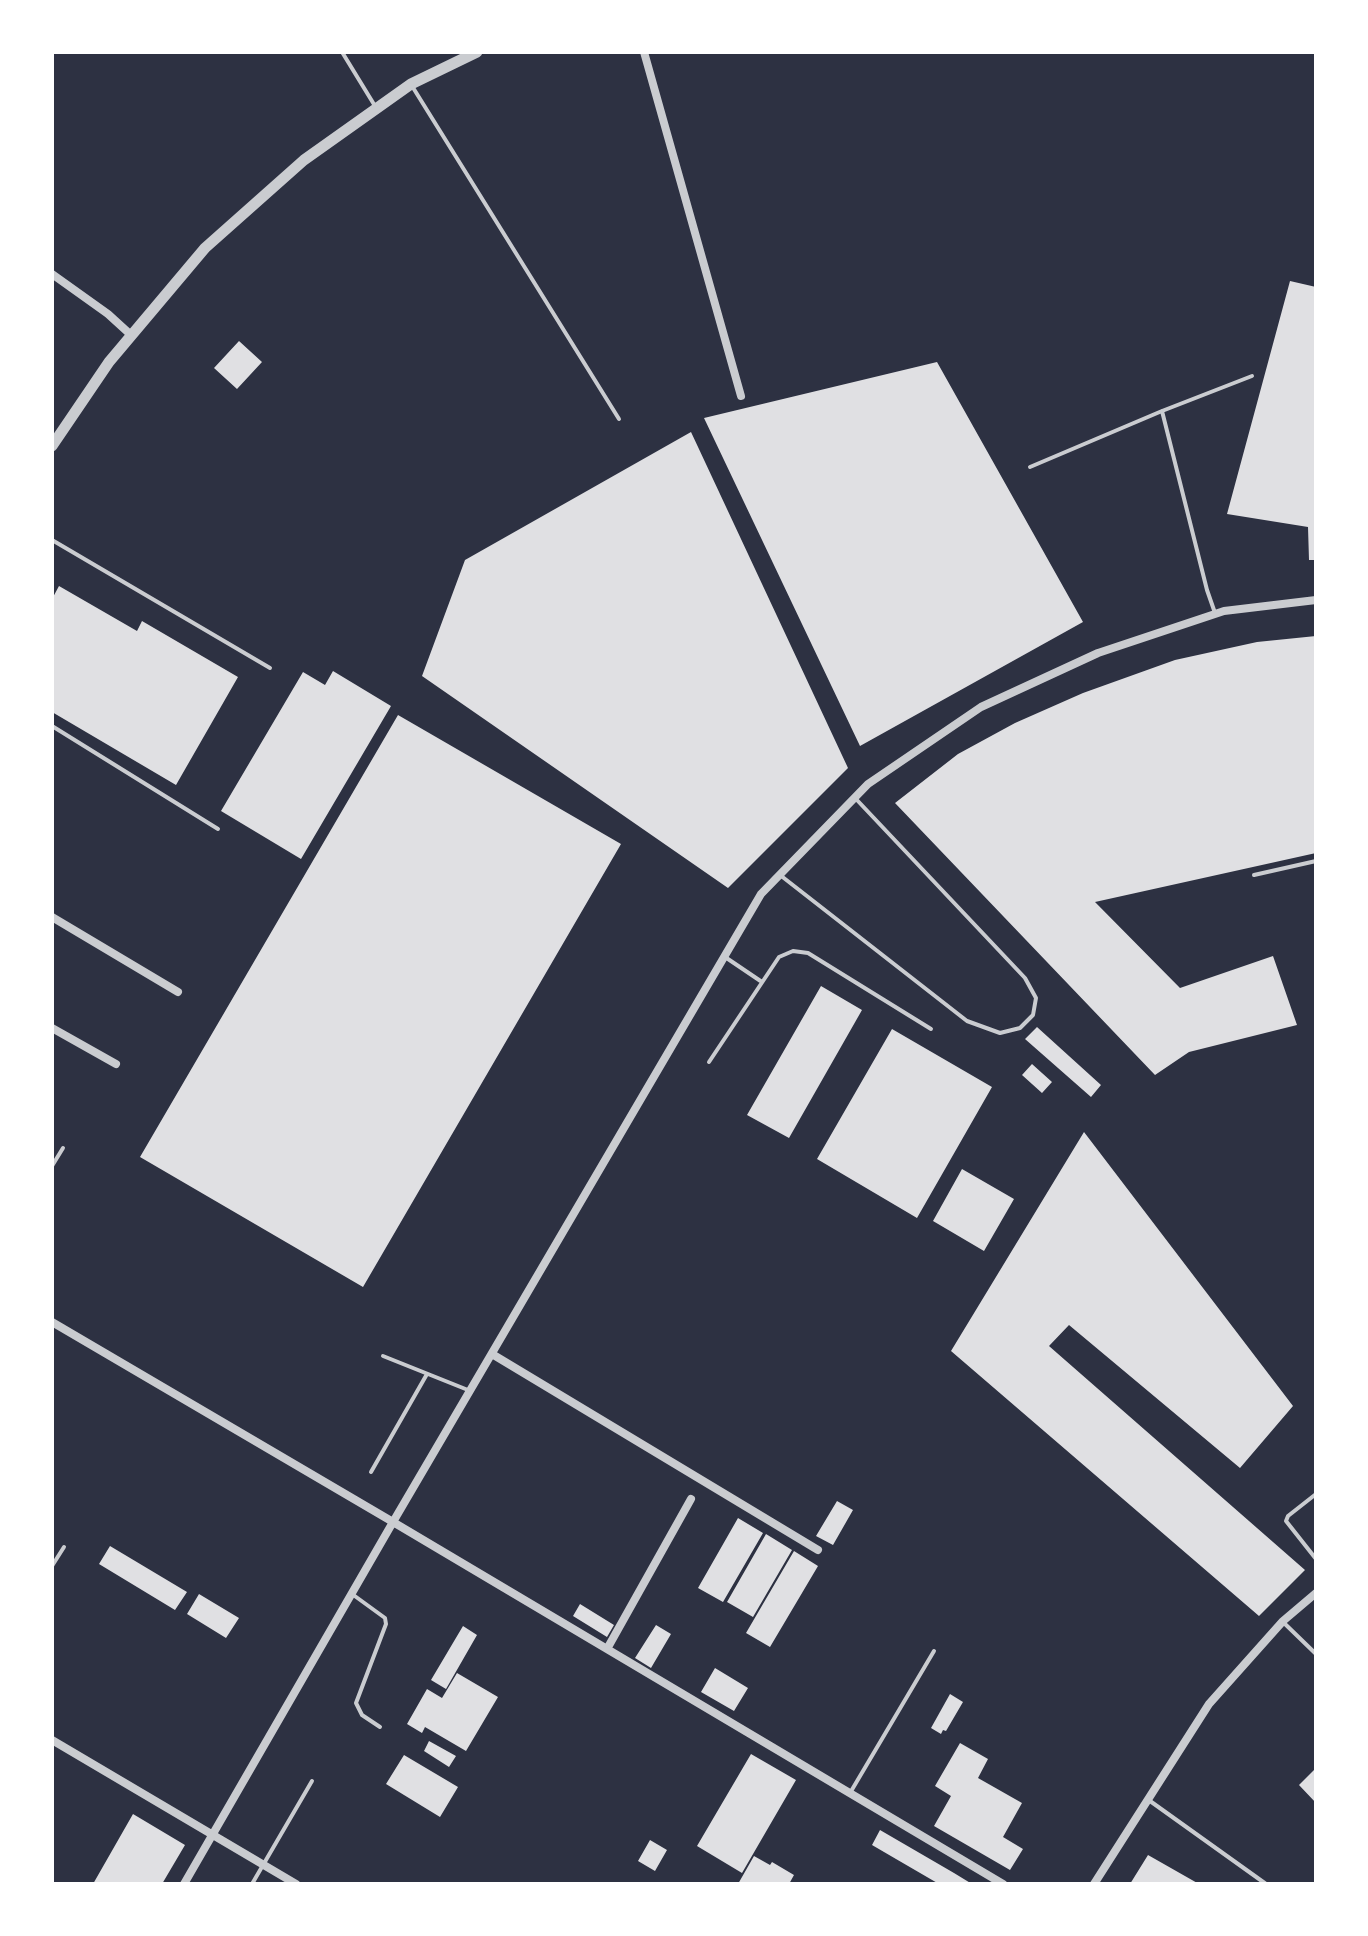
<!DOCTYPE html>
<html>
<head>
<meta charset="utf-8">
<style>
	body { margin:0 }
	#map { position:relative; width:1368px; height:1936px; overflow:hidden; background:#2d3142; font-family:Georgia,serif }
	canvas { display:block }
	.frame { position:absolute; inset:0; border:54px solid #fff; pointer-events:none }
</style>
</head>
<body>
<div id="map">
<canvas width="1368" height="1936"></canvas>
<div class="frame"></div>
</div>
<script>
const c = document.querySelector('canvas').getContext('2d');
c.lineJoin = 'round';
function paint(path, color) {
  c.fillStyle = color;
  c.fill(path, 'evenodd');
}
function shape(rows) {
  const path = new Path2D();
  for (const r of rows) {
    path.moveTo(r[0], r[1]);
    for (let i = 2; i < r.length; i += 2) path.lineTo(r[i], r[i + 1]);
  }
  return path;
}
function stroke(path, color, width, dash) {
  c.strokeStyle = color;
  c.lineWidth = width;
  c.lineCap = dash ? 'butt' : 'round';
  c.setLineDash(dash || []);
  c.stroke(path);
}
paint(shape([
	[1290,281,1316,287,1316,560,1309,560,1308,527,1227,514],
	[239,341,262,362,237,389,214,368],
	[937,362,1083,622,860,746,704,418],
	[691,432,848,768,728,888,422,676,465,560],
	[59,586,137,631,142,621,238,677,176,785,52,712,52,599],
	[1316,636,1316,853,1095,902,1180,988,1273,956,1297,1025,1189,1052,1155,1075,895,803,958,754,1015,723,1083,693,1175,660,1257,642],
	[333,671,391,706,301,859,221,811,303,672,325,685],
	[398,715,621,844,363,1287,140,1157],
	[821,986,862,1010,789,1138,747,1115],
	[1037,1027,1101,1085,1091,1097,1025,1039],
	[892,1029,992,1087,917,1218,817,1159],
	[1032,1064,1052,1082,1042,1093,1022,1075],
	[1084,1132,1293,1406,1240,1468,1069,1325,1049,1346,1305,1570,1259,1616,951,1351],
	[962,1169,1014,1199,984,1251,933,1221],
	[837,1501,853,1510,833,1545,816,1536],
	[738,1518,763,1533,723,1602,698,1588],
	[766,1534,792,1550,753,1617,727,1602],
	[110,1546,187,1592,175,1610,99,1564],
	[794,1551,818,1566,770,1647,746,1633],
	[199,1594,239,1618,226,1638,187,1614],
	[580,1604,614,1625,607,1637,573,1616],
	[656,1625,671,1634,651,1668,635,1658],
	[463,1626,477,1635,446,1689,431,1680],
	[715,1668,748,1688,734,1711,701,1692],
	[457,1673,498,1697,466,1751,425,1727,422,1733,407,1724,427,1689,442,1698],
	[950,1694,963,1702,946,1731,943,1730,941,1734,931,1728],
	[429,1741,456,1756,449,1767,424,1751],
	[960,1743,988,1759,978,1778,1022,1803,1003,1837,1023,1849,1010,1870,934,1826,951,1796,935,1786],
	[751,1754,796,1780,742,1873,697,1846],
	[404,1755,458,1787,440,1817,386,1784],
	[1316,1768,1316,1803,1299,1785],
	[133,1814,185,1845,162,1884,93,1884],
	[880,1830,954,1873,972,1884,939,1884,896,1859,872,1845],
	[650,1840,667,1850,655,1871,638,1861],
	[1148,1855,1199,1884,1130,1884],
	[754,1856,770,1865,772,1862,794,1875,789,1884,738,1884]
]), '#e0e0e3');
stroke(shape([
	[342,52,375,106],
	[412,86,619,419],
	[1162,411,1207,590,1215,613],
	[1030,467,1162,411,1252,376],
	[52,540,270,668],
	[52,726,218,829],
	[780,875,967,1021,1000,1033,1020,1028,1033,1015,1036,998,1025,978,856,799],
	[1254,875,1316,861],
	[725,957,762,982],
	[709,1062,779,957,793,951,808,953,931,1029],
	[52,1166,63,1148],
	[383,1356,468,1390],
	[371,1472,427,1374],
	[1316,1494,1288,1516,1286,1521,1316,1559],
	[52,1566,64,1547],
	[352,1594,385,1618,386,1624,356,1703,362,1715,380,1727],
	[1284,1623,1316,1654],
	[850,1793,934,1651],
	[1150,1801,1266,1884],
	[252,1884,312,1781]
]), '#caccd0', 4);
stroke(shape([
	[644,52,741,396],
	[52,274,108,314,131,335],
	[52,917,178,992],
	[52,1028,116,1064],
	[52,1322,393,1522,1003,1884],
	[492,1354,818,1550],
	[607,1649,691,1499],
	[52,1740,296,1884],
	[184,1884,393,1522,761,894,868,784,981,707,1098,653,1224,611,1316,600],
	[1094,1884,1209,1704,1283,1621,1316,1593]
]), '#caccd0', 8);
stroke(shape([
	[52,446,109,362,205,248,304,160,411,84,477,52]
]), '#caccd0', 11);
</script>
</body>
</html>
